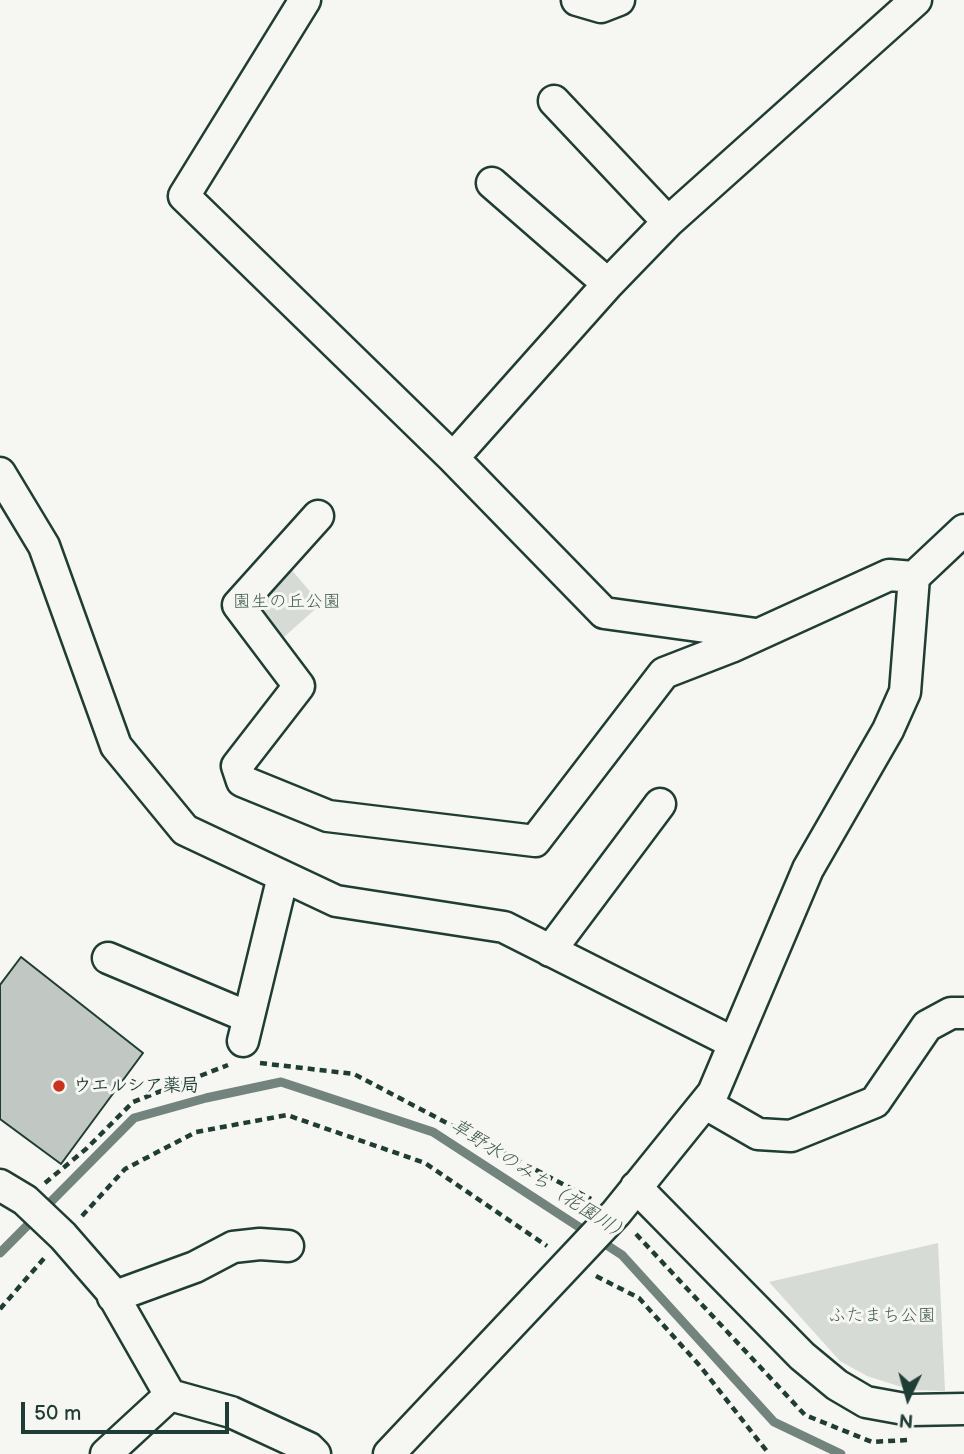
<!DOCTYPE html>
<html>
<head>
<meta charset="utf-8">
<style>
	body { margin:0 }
	#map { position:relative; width:964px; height:1454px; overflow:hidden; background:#f6f6f2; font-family:"Balsamiq Sans",sans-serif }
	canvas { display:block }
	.north { position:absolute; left:873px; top:1363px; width:70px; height:70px; -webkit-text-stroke:5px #f6f6f2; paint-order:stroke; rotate:185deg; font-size:19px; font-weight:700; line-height:28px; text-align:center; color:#1f3d34 }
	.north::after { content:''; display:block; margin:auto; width:24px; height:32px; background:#1f3d34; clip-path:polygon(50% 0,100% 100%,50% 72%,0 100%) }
	.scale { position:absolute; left:21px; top:1402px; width:208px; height:32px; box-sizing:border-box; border:4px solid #1f3d34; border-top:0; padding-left:9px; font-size:21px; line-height:24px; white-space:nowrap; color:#1f3d34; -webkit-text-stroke:5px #f6f6f2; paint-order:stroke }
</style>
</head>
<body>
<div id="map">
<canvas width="964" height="1454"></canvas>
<div class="north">N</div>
<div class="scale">50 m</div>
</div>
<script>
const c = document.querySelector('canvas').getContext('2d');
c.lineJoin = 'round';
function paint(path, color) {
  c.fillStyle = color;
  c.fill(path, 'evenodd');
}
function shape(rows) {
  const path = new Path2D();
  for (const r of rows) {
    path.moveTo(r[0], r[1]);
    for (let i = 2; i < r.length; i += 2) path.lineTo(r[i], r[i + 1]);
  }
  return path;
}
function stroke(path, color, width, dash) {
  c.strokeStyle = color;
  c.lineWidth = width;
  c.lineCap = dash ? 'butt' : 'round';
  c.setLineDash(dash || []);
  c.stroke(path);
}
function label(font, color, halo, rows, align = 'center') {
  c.font = font + ' "Balsamiq Sans","Klee One",sans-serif';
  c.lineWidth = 6;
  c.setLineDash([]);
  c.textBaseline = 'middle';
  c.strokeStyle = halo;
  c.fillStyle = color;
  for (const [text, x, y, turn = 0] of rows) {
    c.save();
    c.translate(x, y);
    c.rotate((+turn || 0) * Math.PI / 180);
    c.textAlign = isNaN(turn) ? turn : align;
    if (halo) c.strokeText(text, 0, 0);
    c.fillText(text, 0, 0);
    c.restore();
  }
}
paint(shape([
	[289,567,321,604,283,638,260,608,262,591],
	[938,1243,945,1391,911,1390,867,1376,840,1361,769,1282]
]), '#d6dbd6');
stroke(shape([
	[0,1253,134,1118,206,1098,281,1082,433,1132,622,1255,774,1422,841,1454]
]), '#72847d', 9);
const building = shape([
	[21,957,143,1053,61,1164,0,1119,0,985,21,957]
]);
paint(building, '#c1c8c3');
stroke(building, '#1f3d34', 2);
const minor = shape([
	[305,0,184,196,453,458,604,613,756,634],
	[577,0,601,7,619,0],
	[554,101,668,222],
	[492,183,608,284],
	[453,458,608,284,668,222,916,0],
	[0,473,44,546,116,746,185,830,336,901,504,927,734,1043],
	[318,516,238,605,299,686,237,766,242,781,328,816,535,841,664,673,731,647,889,575,914,577],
	[550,951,660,804],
	[108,958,248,1017],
	[243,1041,283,876],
	[706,1104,758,1134,791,1136,875,1102,927,1026,951,1013,964,1013],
	[0,1185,25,1200,63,1236,110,1290,170,1395,231,1412,309,1448,315,1454],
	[636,1187,802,1356,837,1385,866,1402,910,1410,964,1409],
	[113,1297,195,1267,233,1247,260,1244,288,1246],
	[106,1454,170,1395],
	[389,1454,616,1213,713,1093,808,869,888,730,905,692,914,577,964,530]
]);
stroke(minor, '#1f3d34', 35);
stroke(shape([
	[260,1063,354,1074,591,1199],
	[45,1183,86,1149,133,1102,228,1065],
	[82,1216,125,1169,196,1132,287,1115,425,1163,547,1246],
	[636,1234,805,1415,872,1442,907,1440],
	[596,1276,639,1298,700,1366,769,1454],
	[0,1309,46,1256]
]), '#1f3d34', 4.5, [7, 5]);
stroke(minor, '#f6f6f2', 30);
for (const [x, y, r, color] of [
	[59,1086,7,"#c8321e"]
]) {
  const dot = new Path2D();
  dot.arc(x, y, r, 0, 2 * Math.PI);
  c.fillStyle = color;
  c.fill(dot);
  stroke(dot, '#f6f6f2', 2.5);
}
label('18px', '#445d54', '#f6f6f2', [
	["園生の丘公園",287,602],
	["ふたまち公園",882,1316]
]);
label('bold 18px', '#1f3d34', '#f6f6f2', [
	["ウエルシア薬局",73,1086]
], 'left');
label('italic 19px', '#425a52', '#f6f6f2', [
	["草野水のみち（花園川）",540,1181,33]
]);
</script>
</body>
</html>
